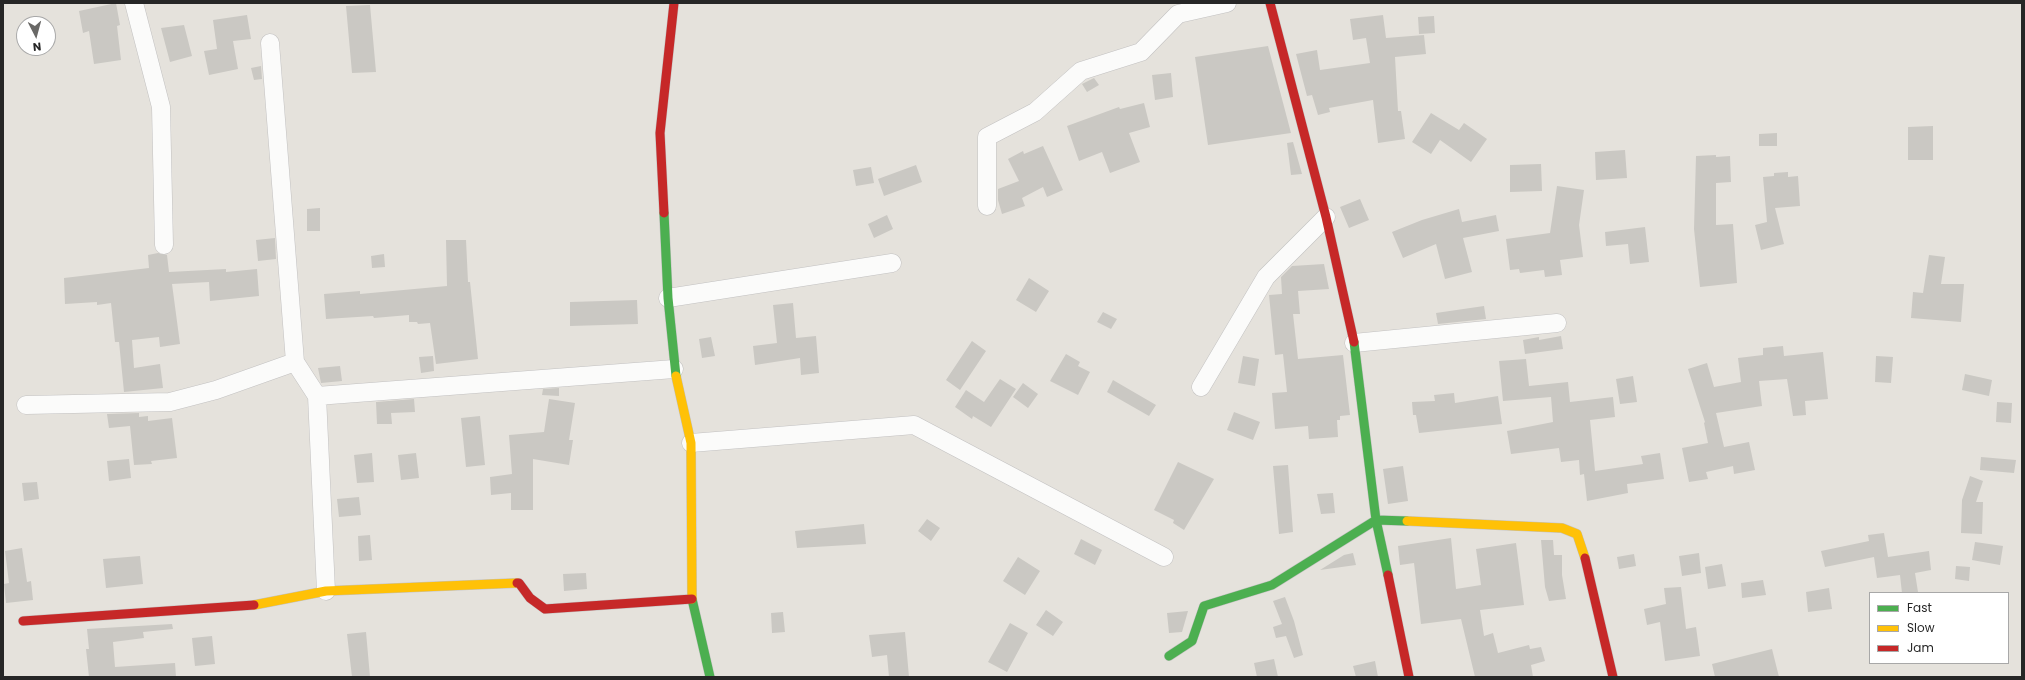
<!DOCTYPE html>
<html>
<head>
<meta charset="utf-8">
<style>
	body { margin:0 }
	#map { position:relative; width:2025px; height:680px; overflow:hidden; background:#e5e2dc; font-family:Poppins,sans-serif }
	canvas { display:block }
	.frame { position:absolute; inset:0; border:4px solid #262626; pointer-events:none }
	.legend { position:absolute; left:1869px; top:592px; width:140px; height:72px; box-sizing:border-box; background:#fff; border:1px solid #a8a8a8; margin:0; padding:5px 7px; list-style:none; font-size:12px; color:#262626 }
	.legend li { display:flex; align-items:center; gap:8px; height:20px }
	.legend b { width:20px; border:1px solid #a8a8a8 }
	.north { position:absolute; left:16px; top:16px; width:40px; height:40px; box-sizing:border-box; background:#fff; border:1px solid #a8a8a8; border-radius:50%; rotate:174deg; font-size:11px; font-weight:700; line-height:16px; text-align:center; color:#262626 }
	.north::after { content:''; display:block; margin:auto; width:14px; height:18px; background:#696866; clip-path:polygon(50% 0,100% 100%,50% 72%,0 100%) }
</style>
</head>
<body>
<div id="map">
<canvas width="2025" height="680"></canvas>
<div class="frame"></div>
<ul class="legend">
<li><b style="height:5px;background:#4caf50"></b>Fast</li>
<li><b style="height:5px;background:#ffc107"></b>Slow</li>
<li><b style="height:5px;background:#c62828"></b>Jam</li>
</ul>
<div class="north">N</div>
</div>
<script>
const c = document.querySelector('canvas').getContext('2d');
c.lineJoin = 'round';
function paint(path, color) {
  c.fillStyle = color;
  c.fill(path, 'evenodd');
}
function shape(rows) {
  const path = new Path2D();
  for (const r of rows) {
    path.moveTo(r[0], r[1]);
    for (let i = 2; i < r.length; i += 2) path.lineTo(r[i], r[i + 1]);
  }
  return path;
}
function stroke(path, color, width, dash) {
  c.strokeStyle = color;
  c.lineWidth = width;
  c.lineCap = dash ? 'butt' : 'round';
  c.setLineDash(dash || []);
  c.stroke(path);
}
paint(shape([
	[116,3,120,25,117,26,121,60,94,64,89,31,83,33,79,11],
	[370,5,376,72,352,73,346,6],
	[247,15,251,39,233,41,238,69,209,75,204,51,217,49,213,20],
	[1383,15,1386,38,1424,35,1426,54,1395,57,1398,111,1401,111,1405,139,1378,143,1373,100,1329,108,1330,112,1318,115,1312,95,1307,96,1296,54,1317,50,1320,70,1370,63,1366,38,1353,40,1350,19],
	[1434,16,1435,33,1419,34,1418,17],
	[184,25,192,56,170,62,161,28],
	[1268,46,1291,133,1208,145,1195,57],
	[261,66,262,79,254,80,251,68],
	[1171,73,1173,97,1155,100,1152,75],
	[1094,78,1099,85,1087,92,1082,84],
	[1144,103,1150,127,1129,133,1140,162,1110,173,1102,152,1079,161,1067,126,1119,107,1120,109],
	[1431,113,1459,130,1464,123,1487,139,1471,162,1440,140,1431,154,1412,142],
	[1933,126,1933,160,1908,160,1908,127],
	[1777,133,1777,146,1759,146,1759,134],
	[1293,142,1302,174,1291,175,1287,143],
	[1043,146,1063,190,1047,197,1043,187,1022,198,1025,206,1002,214,998,200,998,189,1019,181,1008,159,1023,151,1024,154],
	[1625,150,1627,178,1596,180,1595,152],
	[1716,155,1716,157,1730,156,1731,182,1716,183,1716,225,1733,224,1737,283,1700,287,1694,229,1696,156],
	[1541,164,1542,191,1510,192,1510,165],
	[916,165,922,182,884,196,878,179],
	[871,167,874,183,856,186,853,170],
	[1788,172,1788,177,1798,176,1800,206,1775,208,1784,244,1761,250,1755,225,1767,222,1763,177,1774,176,1774,173],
	[1557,186,1584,190,1579,225,1583,257,1560,260,1562,275,1545,277,1544,270,1520,273,1519,269,1510,270,1506,239,1550,233],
	[1360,199,1369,220,1349,228,1340,207],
	[320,208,320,231,307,231,307,209],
	[1459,209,1462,222,1496,215,1499,231,1463,238,1472,272,1445,279,1436,244,1403,258,1392,232,1422,220],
	[887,215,893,229,874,238,868,224],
	[1645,227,1649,262,1630,264,1628,244,1606,246,1605,232],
	[275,238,276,259,258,261,256,240],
	[446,240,466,240,468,282,470,282,478,359,436,364,430,323,418,324,417,322,409,322,409,315,374,318,373,316,326,319,324,294,360,291,360,294,447,286],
	[158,253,167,255,169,272,226,269,226,272,257,269,259,296,210,301,209,282,172,284,180,344,160,347,159,337,132,340,134,368,160,364,163,388,124,392,119,342,115,342,111,303,97,305,97,302,65,304,64,278,149,268,148,255],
	[384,254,385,267,372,268,371,256],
	[1929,255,1945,257,1941,284,1964,284,1961,322,1911,318,1913,292,1923,293],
	[1324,264,1329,289,1298,291,1300,314,1293,314,1298,359,1343,355,1350,415,1340,416,1340,420,1337,420,1338,437,1309,439,1308,426,1275,429,1272,393,1287,392,1283,354,1275,355,1269,295,1282,294,1281,277,1292,266],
	[1029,278,1049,291,1036,312,1016,300],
	[637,300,638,324,570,326,570,302],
	[793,303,796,338,816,336,819,373,801,375,800,358,755,365,753,346,777,343,773,305],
	[1484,306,1486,319,1438,324,1436,313],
	[1103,312,1117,319,1111,329,1097,322],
	[1561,336,1563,349,1525,354,1523,340,1539,337,1539,340],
	[711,337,715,356,702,358,699,339],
	[972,341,986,351,960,390,946,380],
	[1783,346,1784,356,1823,352,1828,399,1805,401,1806,415,1793,416,1787,379,1759,381,1762,406,1716,413,1724,447,1749,442,1755,470,1734,474,1733,466,1706,472,1708,479,1689,482,1682,448,1708,443,1704,423,1705,422,1688,369,1707,363,1714,387,1741,382,1738,358,1763,355,1763,348],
	[1066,354,1080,362,1078,366,1090,372,1078,395,1050,381],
	[433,356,434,371,421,373,419,357],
	[1243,356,1259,359,1255,386,1238,383],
	[1876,356,1893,357,1891,383,1875,382],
	[1526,359,1529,386,1568,382,1570,402,1613,397,1615,417,1590,420,1595,471,1643,464,1641,456,1660,453,1664,479,1627,484,1628,493,1587,501,1584,474,1580,475,1579,460,1561,462,1559,448,1511,454,1507,431,1553,422,1551,397,1503,401,1499,361],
	[340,366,342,381,321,383,318,368],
	[1965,374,1992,380,1989,396,1962,390],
	[1633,376,1637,402,1620,404,1616,379],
	[1000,379,1016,389,991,427,973,416,972,419,955,407,966,390,984,402],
	[1113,380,1156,405,1149,416,1107,392],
	[1023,383,1038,394,1028,408,1013,397],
	[559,388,559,396,542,395,543,389],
	[1454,393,1455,403,1498,396,1502,424,1419,433,1416,415,1413,415,1412,402,1435,401,1434,395],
	[414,399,415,412,391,413,392,424,377,424,376,402],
	[549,399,575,403,569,440,573,440,569,465,533,459,533,510,511,510,511,493,491,495,490,477,512,474,509,435,544,432],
	[1997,402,2012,403,2011,423,1996,422],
	[1234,412,1260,422,1253,440,1227,430],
	[139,413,139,417,148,416,148,421,172,418,177,458,151,461,152,464,134,465,130,426,109,428,107,414],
	[480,416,485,465,466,467,461,418],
	[372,453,374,482,357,483,354,455],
	[416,453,419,478,401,480,398,455],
	[1981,457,2016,460,2014,473,1980,470],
	[129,459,131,478,109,481,107,461],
	[1178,462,1214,479,1184,530,1173,523,1174,520,1154,510],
	[1288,465,1293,532,1279,534,1273,466],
	[1403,466,1408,501,1388,504,1383,469],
	[1970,476,1983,481,1976,502,1983,502,1982,534,1961,533,1962,500],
	[37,482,39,499,24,501,22,483],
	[1333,493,1335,513,1321,514,1317,494],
	[359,497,361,515,339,517,337,499],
	[927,519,940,528,931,541,918,531],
	[864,524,866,544,797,548,795,531],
	[1884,533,1888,557,1929,551,1931,570,1915,573,1918,592,1902,593,1900,575,1877,578,1874,557,1825,567,1821,551,1869,541,1868,535],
	[370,535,372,560,359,561,358,536],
	[1451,538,1456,589,1481,585,1476,549,1516,543,1524,605,1480,610,1484,636,1493,633,1498,653,1529,645,1530,649,1541,647,1545,661,1531,665,1533,677,1475,677,1461,619,1421,624,1414,563,1400,565,1398,546],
	[1081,539,1102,550,1095,565,1074,554],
	[1541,540,1553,540,1554,555,1562,555,1562,575,1566,599,1549,601,1545,587],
	[1975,542,2003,546,2000,565,1972,560],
	[22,548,27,582,31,581,33,600,6,603,4,584,9,583,5,551],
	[1353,553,1356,565,1320,570,1344,555],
	[1699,553,1701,573,1682,576,1679,556],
	[1634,554,1636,566,1619,569,1617,557],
	[140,556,143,584,106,588,103,559],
	[1018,557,1040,571,1025,595,1003,581],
	[1722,564,1726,586,1708,589,1705,567],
	[1956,566,1970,567,1969,581,1955,579],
	[586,573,587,589,564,591,563,574],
	[1763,580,1766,595,1742,598,1741,583],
	[1681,587,1686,629,1696,627,1700,656,1665,661,1660,622,1647,625,1644,609,1666,604,1664,588],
	[1829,588,1832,609,1808,612,1806,592],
	[1285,597,1294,621,1303,655,1294,658,1286,636,1276,638,1273,627,1282,624,1273,601],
	[1046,610,1063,622,1053,636,1036,625],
	[1188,611,1182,632,1169,633,1167,613],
	[783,612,785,632,772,633,771,613],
	[1010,623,1028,633,1007,672,988,662],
	[172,624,173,629,143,632,144,638,113,642,115,667,175,663,176,677,89,677,86,649,89,649,87,629],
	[366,632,370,677,352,677,347,634],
	[905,632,909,677,889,677,887,655,872,657,869,635],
	[212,636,215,664,195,666,192,638],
	[1772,649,1779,677,1715,677,1712,664],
	[1274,659,1278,677,1257,677,1254,663],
	[1375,661,1378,677,1356,677,1353,666]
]), '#cac8c3');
const street = shape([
	[134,3,161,107,164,245],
	[270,43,295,362],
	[987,206,987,137,1035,112,1081,71,1141,52,1178,14,1227,3],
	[668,298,892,263],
	[1354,343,1557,323],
	[1201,387,1266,277,1326,217],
	[317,396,674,369],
	[26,405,170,402,216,390,295,362,317,396,326,591],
	[691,443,914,425,1164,557]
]);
const fast = shape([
	[664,213,668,298,676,376],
	[1354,342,1376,520,1388,575],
	[692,599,710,677],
	[1169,656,1192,641,1204,606,1272,585,1376,520,1407,521]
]);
const slow = shape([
	[676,376,691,443,692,599],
	[1407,521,1562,528,1577,534,1585,558],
	[254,605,326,591,517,583]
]);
const jam = shape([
	[1270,3,1326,217,1354,342],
	[664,213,660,133,674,3],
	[1585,558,1613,677],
	[1388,575,1409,677],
	[517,583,519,583,530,598,545,609,692,599],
	[23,621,254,605]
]);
stroke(street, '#c2c1c1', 19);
stroke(fast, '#c2c1c1', 10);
stroke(slow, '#c2c1c1', 10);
stroke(jam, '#c2c1c1', 10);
stroke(street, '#fbfbfa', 18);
stroke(fast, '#4caf50', 9);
stroke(slow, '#ffc107', 9);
stroke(jam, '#c62828', 9);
</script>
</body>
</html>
